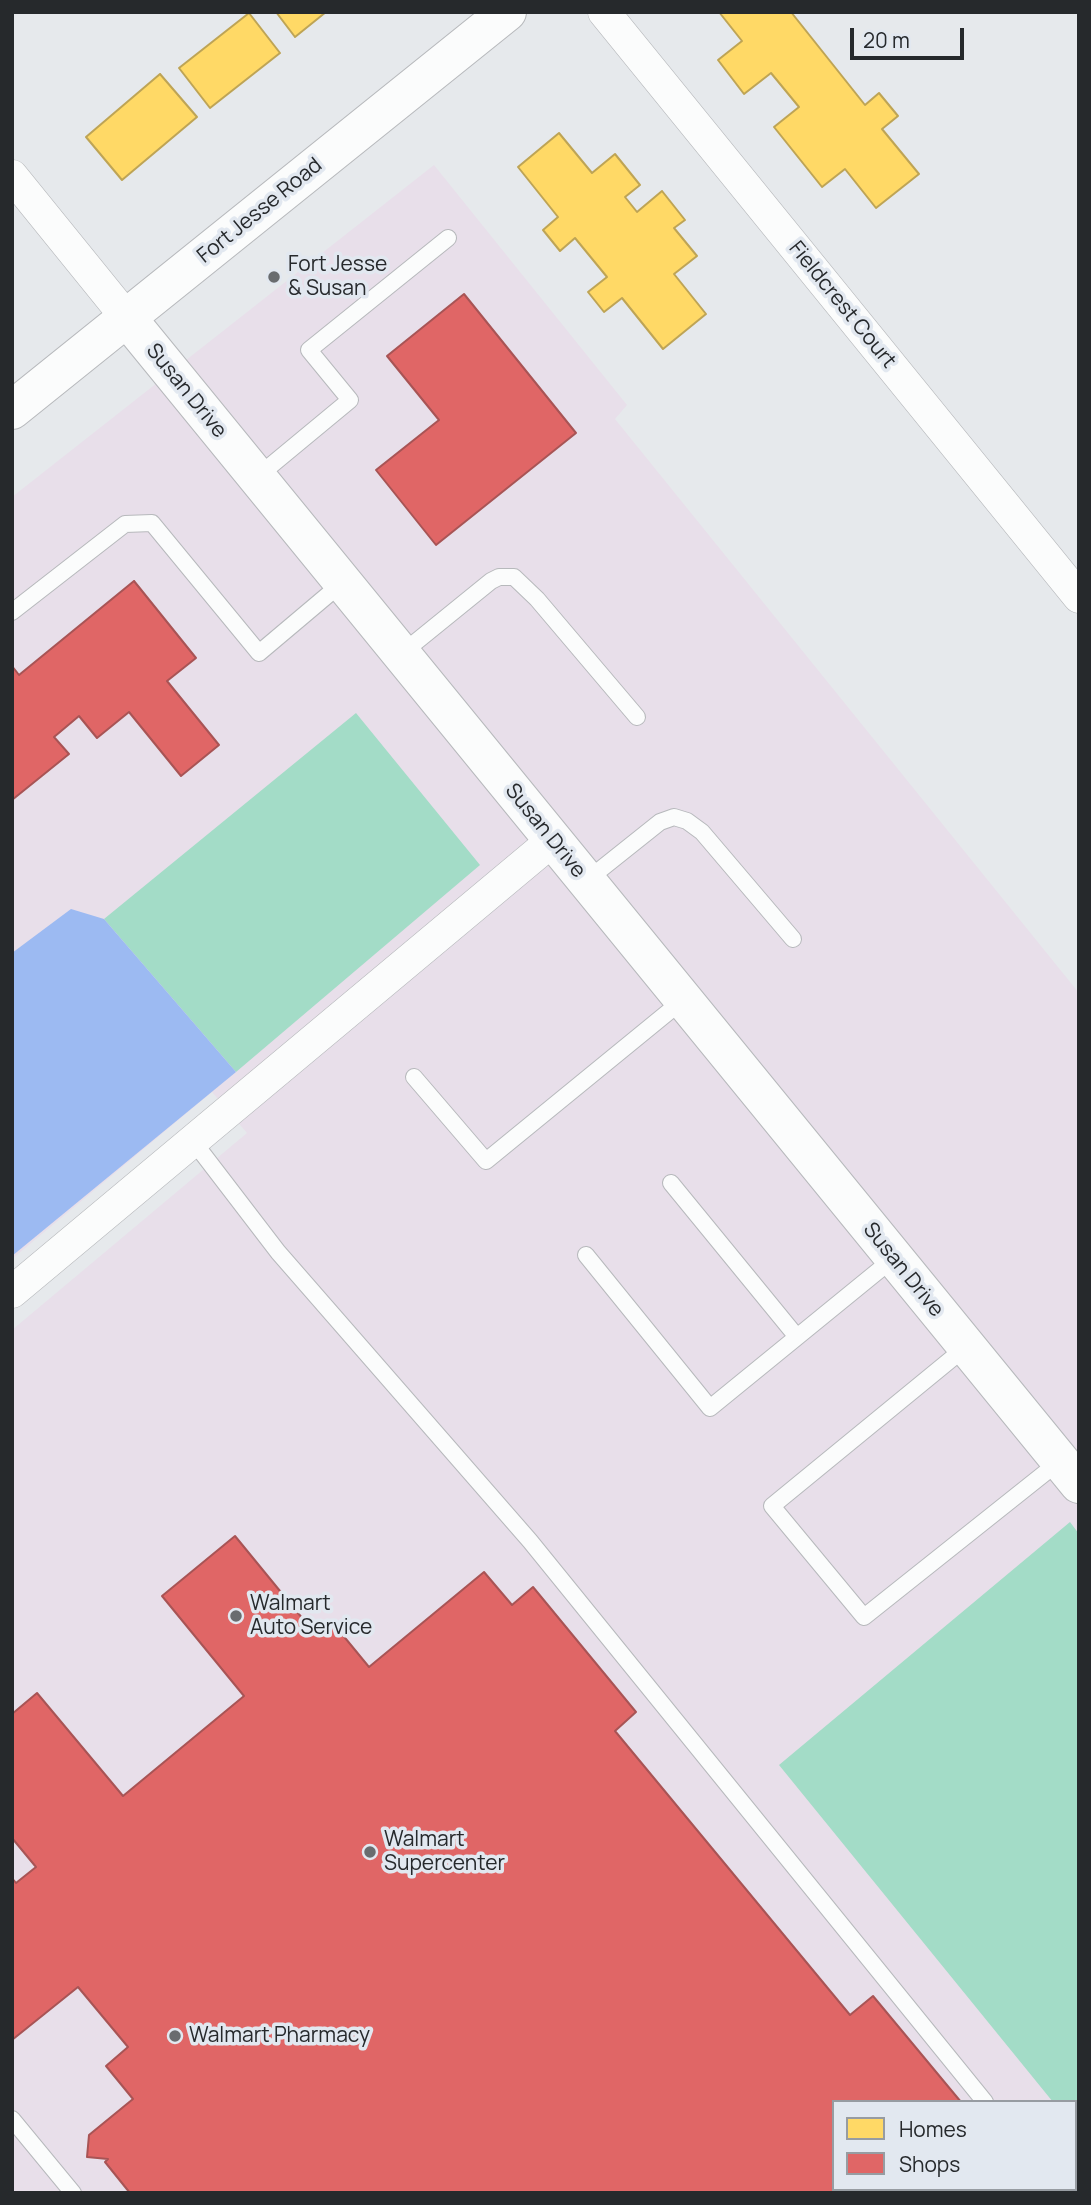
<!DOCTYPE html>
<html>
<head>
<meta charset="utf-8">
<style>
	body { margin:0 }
	#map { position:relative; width:1091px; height:2205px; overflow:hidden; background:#e6e9ec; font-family:Manrope,sans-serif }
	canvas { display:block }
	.frame { position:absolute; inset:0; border:14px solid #26292c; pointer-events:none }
	.legend { position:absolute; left:832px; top:2100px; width:245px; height:91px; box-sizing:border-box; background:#e2e8f0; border:2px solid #979ca2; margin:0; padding:9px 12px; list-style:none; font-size:21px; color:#26292c }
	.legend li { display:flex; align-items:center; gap:14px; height:35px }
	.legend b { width:35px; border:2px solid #979ca2 }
	.scale { position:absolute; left:850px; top:28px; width:114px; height:32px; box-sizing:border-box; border:4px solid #26292c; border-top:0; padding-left:9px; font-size:21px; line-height:24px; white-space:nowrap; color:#26292c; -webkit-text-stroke:5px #e2e8f0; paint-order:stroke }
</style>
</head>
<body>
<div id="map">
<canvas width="1091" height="2205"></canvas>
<div class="frame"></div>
<ul class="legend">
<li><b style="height:19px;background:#ffd966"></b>Homes</li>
<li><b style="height:19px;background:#e06666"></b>Shops</li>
</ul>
<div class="scale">20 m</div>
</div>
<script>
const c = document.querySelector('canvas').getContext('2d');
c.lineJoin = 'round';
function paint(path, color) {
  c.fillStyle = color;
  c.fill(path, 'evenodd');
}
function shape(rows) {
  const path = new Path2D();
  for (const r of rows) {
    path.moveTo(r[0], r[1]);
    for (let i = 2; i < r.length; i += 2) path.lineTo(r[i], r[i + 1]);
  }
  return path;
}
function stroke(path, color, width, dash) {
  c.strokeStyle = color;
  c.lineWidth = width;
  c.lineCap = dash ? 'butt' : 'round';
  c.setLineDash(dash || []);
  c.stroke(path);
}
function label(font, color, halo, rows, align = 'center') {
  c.font = font + ' Manrope,sans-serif';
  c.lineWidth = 7;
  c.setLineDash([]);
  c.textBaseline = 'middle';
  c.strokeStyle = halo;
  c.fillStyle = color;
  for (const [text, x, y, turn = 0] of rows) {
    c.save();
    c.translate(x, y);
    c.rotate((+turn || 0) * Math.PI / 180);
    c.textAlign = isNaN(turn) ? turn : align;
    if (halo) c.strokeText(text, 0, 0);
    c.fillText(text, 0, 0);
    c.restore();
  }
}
paint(shape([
	[434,165,627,405,615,419,1079,993,1079,2193,12,2193,12,1330,247,1133,212,1092,12,1259,12,497],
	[834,2102,1075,2102,1075,2189,834,2189]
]), '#e8dfea');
paint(shape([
	[356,713,480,865,236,1072,104,919],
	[1070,1522,1079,1534,1079,2134,1075,2129,1075,2102,1053,2102,779,1765]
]), '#a3dcc7');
paint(shape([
	[71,909,104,919,236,1072,12,1256,12,953]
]), '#9cbaf2');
const homes = shape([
	[276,12,326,12,295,37,276,12],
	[719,12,791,12,865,105,879,93,898,116,882,129,919,174,876,208,845,169,822,187,774,127,799,107,771,73,744,94,718,60,742,41,719,12],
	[249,13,280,53,210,108,179,68,249,13],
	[160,74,197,117,122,180,86,137,160,74],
	[559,133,592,173,615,154,640,185,625,197,637,212,662,191,685,220,674,228,697,256,674,274,706,314,663,349,622,298,604,312,588,292,607,277,575,238,560,251,543,230,558,217,518,167,559,133]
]);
paint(homes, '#ffd966');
stroke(homes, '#bea455', 2);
const shops = shape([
	[464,294,576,433,436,545,376,470,439,420,387,356,464,294],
	[134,581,196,658,167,681,219,745,181,776,129,712,97,738,79,716,54,737,69,754,12,800,12,666,19,675,134,581],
	[235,1536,316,1635,332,1622,369,1667,484,1572,512,1605,533,1587,636,1712,615,1731,850,2015,873,1996,961,2102,834,2102,834,2189,1033,2189,1036,2193,130,2193,105,2162,108,2159,87,2157,89,2135,133,2099,106,2066,128,2047,78,1987,12,2040,12,1878,16,1883,36,1867,12,1838,12,1714,37,1693,123,1796,244,1696,162,1596,235,1536]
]);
paint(shops, '#e06666');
stroke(shops, '#a85455', 2);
const service = shape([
	[257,477,350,400,309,350,448,238],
	[12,612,125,524,152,523,259,653,342,583],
	[401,654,491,581,499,577,514,577,537,599,637,717],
	[586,881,660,822,674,817,687,821,702,832,793,939],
	[414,1077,486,1161,683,1000],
	[193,1141,278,1252,530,1541,985,2102],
	[671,1183,797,1337],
	[586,1255,710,1408,894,1258],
	[966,1347,772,1506,864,1617,1060,1461],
	[12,2119,73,2193],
	[1056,2189,1059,2193]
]);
const minor = shape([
	[604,12,1079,597],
	[12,176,127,318],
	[12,1292,553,840]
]);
const tertiary = shape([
	[127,318,1079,1484]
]);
const secondary = shape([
	[12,410,507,12]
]);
stroke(service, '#b7b9bc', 18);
stroke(minor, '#b7b9bc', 33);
stroke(tertiary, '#b7b9bc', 40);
stroke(secondary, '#b7b9bc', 40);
stroke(service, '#fbfcfc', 16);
stroke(minor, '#fbfcfc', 32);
stroke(tertiary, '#fbfcfc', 38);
stroke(secondary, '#fbfcfc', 38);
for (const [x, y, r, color] of [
	[274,277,7,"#696c6f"],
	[236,1616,7,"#696c6f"],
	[370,1852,7,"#696c6f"],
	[175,2036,7,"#696c6f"]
]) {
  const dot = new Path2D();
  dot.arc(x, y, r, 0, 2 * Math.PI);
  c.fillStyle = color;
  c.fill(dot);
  stroke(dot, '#e2e8f0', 2.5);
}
label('21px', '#26292c', '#e2e8f0', [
	["Fort Jesse Road",260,211,-39],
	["Fieldcrest Court",842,305,51],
	["Susan Drive",186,391,51],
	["Susan Drive",545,831,51],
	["Susan Drive",903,1270,51]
]);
label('21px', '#26292c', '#e2e8f0', [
	["Fort Jesse",288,265],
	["& Susan",288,289],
	["Walmart",250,1604],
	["Auto Service",250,1628],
	["Walmart",384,1840],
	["Supercenter",384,1864],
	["Walmart Pharmacy",189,2036]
], 'left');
</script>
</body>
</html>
